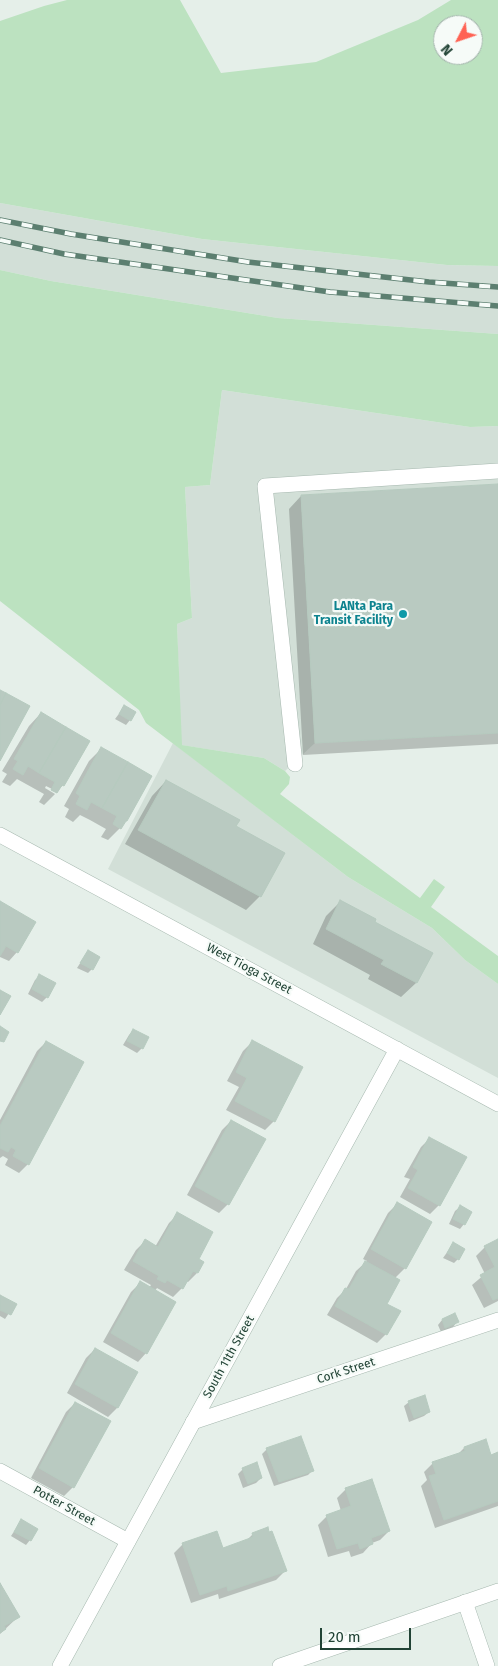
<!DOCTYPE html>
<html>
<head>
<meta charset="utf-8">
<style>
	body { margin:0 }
	#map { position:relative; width:498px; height:1666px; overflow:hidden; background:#e5efe9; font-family:"Fira Sans",sans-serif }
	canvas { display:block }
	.north { position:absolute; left:433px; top:15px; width:50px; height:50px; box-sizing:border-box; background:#f6fbf8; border:1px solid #a1b1aa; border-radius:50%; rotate:229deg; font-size:14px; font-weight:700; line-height:20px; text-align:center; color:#214335 }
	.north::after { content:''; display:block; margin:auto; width:18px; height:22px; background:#ff6253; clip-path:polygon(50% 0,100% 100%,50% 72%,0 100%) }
	.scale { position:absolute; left:320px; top:1628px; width:91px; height:22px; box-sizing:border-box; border:2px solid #214335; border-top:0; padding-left:6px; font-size:15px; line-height:18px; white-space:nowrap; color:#214335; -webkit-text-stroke:4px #f6fbf8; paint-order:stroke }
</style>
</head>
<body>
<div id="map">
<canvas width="498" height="1666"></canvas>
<div class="north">N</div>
<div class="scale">20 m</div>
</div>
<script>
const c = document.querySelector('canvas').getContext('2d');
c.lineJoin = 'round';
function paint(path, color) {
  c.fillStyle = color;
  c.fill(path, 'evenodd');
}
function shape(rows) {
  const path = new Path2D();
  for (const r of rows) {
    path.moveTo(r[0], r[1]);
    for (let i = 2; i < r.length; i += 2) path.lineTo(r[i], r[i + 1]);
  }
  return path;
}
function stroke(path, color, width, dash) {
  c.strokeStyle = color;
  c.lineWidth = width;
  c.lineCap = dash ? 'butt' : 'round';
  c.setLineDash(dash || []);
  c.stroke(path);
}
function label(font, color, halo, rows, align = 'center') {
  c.font = font + ' "Fira Sans",sans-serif';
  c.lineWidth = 4.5;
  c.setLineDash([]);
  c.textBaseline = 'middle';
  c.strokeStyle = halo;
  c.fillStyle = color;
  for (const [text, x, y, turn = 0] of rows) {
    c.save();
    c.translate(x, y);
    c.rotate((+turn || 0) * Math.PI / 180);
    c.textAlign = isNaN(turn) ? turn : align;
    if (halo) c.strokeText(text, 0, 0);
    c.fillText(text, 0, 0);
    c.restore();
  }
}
paint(shape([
	[0,203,202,239,447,265,498,266,498,334,278,318,51,281,0,270],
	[222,390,470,427,498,426,498,484,301,495,315,743,285,771,264,758,181,745,177,624,192,618,185,487,210,485],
	[173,743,348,877,432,928,465,960,498,984,498,1078,108,869]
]), '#d2dfd7');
paint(shape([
	[67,0,180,0,221,73,316,62,418,20,451,0,498,0,498,266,447,265,202,239,0,203,0,21,44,6],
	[443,25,473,25,473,55,443,55],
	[0,270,51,281,278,318,498,334,498,426,470,427,222,390,210,485,185,487,192,618,177,624,182,745,264,758,285,771,290,777,289,784,280,794,420,898,434,879,445,887,431,907,498,956,498,984,465,960,432,928,348,877,146,723,139,710,0,601]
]), '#bce2c0');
paint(shape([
	[498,486,498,744,303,755,289,509,301,496],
	[124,707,130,720,126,725,115,719],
	[41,713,63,785,56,793,56,791,46,786,45,788,55,794,44,805,39,802,44,794,17,779,10,786,2,782,7,774,2,771,29,726],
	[101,749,120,828,108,840,101,837,106,829,90,820,80,815,73,822,65,817,69,809,64,806,89,761],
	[166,781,234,827,260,896,246,910,125,844,152,796],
	[340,902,373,923,432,954,416,983,401,997,368,979,370,975,313,944,326,916],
	[0,903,17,952,9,961,0,957],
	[88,951,92,969,88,973,77,968],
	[40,976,47,997,42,1002,28,994,35,980],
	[133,1030,147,1038,142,1048,137,1053,123,1045,129,1035],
	[46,1042,28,1164,19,1173,5,1165,8,1159,3,1156,0,1158,0,1120,37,1051],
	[252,1042,301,1067,274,1121,265,1130,226,1110,239,1087,227,1081,243,1051],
	[231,1121,228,1204,219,1213,187,1195,222,1130],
	[430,1138,439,1205,430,1214,400,1197,410,1179,404,1177,421,1147],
	[397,1204,405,1268,394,1279,386,1304,399,1312,386,1334,377,1343,327,1315,337,1298,346,1289,356,1271,367,1261,363,1259,388,1213],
	[460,1207,464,1224,460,1229,449,1224,455,1211],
	[178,1214,197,1259,202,1262,197,1273,188,1282,186,1281,182,1288,173,1297,157,1288,155,1291,146,1353,138,1362,103,1342,131,1292,140,1283,149,1288,151,1285,124,1270,136,1250,145,1241,155,1247,169,1223],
	[498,1241,498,1301,484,1308,472,1285,485,1274,476,1256,485,1247],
	[453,1244,458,1259,454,1263,443,1258],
	[0,1296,15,1304,5,1319,0,1316],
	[442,1320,457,1322,453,1327,441,1332,438,1325],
	[95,1349,136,1373,117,1408,108,1417,67,1393,86,1358],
	[409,1402,429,1412,424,1416,409,1422,404,1406],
	[75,1403,110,1422,73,1487,64,1496,31,1478,66,1412],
	[464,1448,491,1456,498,1454,498,1506,435,1528,421,1486,427,1480,424,1472,433,1463,458,1454],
	[267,1449,312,1471,308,1475,274,1486,262,1454],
	[243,1469,261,1478,256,1483,243,1488,238,1474],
	[346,1489,389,1531,380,1540,372,1543,363,1553,351,1557,349,1551,328,1557,318,1525,327,1516,341,1511,337,1498],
	[21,1521,30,1540,26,1545,11,1536],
	[253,1534,285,1571,276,1580,219,1599,218,1594,191,1603,174,1553,183,1544,222,1549,245,1542],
	[0,1585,19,1616,0,1634]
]), '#0003');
const building = shape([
	[498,484,498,733,315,743,301,495,498,484],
	[0,690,6,693,0,705,0,690],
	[6,693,30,706,0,761,0,705,6,693],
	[124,705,136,712,131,721,119,714,124,705],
	[41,712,66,727,39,773,28,766,23,775,13,769,18,761,14,759,41,712],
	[66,727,90,741,64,786,62,785,57,793,51,790,55,782,39,773,66,727],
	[101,747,128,762,102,808,91,802,87,810,76,804,80,796,76,793,101,747],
	[128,762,152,776,127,821,126,821,121,829,113,824,117,816,102,808,128,762],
	[166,780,240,820,236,826,285,853,261,897,138,830,166,780],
	[340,900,376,919,375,922,433,953,417,983,381,964,384,960,326,929,340,900],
	[0,901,36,922,18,953,6,946,0,956,0,901],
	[88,950,100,957,93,970,80,963,88,950],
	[39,974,56,983,48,998,32,989,39,974],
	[0,990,11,996,0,1015,0,990],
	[0,1026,9,1032,4,1042,0,1041,0,1026],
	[133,1029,149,1037,143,1049,127,1041,133,1029],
	[252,1040,303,1067,275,1122,235,1101,247,1078,236,1072,252,1040],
	[46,1041,84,1062,29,1165,13,1156,16,1150,11,1147,8,1152,0,1148,0,1126,46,1041],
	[231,1120,266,1139,229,1205,195,1186,231,1120],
	[429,1137,467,1157,440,1206,408,1188,418,1170,413,1167,429,1137],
	[397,1202,432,1222,406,1269,371,1249,397,1202],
	[460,1205,472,1212,465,1225,453,1219,460,1205],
	[177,1212,213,1232,199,1259,204,1262,198,1273,193,1271,183,1289,167,1280,165,1283,157,1279,159,1276,133,1261,145,1239,158,1247,177,1212],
	[498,1239,498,1298,493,1300,480,1275,495,1267,484,1246,498,1239],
	[453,1242,465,1249,459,1260,447,1253,453,1242],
	[365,1261,400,1280,387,1304,401,1311,387,1335,335,1306,345,1288,349,1289,365,1261],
	[140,1281,176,1302,147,1354,111,1333,140,1281],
	[0,1295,17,1304,11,1315,0,1310,0,1295],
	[455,1313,459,1322,445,1328,442,1319,455,1313],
	[95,1348,138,1372,118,1408,75,1384,95,1348],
	[425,1395,430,1412,414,1418,408,1401,425,1395],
	[75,1402,111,1421,74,1488,39,1468,75,1402],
	[301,1436,314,1471,279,1482,266,1448,301,1436],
	[486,1439,491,1455,498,1452,498,1501,444,1520,429,1476,436,1474,432,1462,465,1451,464,1447,486,1439],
	[257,1462,262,1478,248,1484,242,1468,257,1462],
	[372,1479,390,1531,371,1538,373,1544,360,1549,358,1543,337,1549,326,1515,351,1506,345,1488,372,1479],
	[21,1519,38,1529,31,1541,14,1532,21,1519],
	[268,1527,269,1532,272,1531,287,1571,228,1591,227,1586,200,1595,182,1543,217,1531,223,1548,253,1537,252,1533,268,1527],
	[0,1583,20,1617,4,1626,6,1629,0,1633,0,1583]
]);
paint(building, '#b9cac1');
stroke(building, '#b6cabf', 1);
const lane = shape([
	[295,764,265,486,498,471],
	[193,1422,498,1320],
	[0,1471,128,1541],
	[465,1602,487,1666]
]);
const street = shape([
	[0,835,498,1104],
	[60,1666,397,1049],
	[280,1666,498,1591]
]);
stroke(lane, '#a6b8af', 16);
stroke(street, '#a6b8af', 16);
stroke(lane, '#fff', 15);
stroke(street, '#fff', 15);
const rail = shape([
	[0,220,71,234,248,262,429,282,498,287],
	[0,240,64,254,330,292,498,306]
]);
stroke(rail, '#5c7f70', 5.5);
stroke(rail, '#f6fbf8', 4, [11]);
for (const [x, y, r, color] of [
	[403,614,5,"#0f9aa8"]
]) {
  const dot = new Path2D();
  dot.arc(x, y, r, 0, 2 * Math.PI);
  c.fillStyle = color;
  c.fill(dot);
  stroke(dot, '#f6fbf8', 2);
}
label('bold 12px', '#0d838f', '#f6fbf8', [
	["LANta Para",393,607],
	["Transit Facility",393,621]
], 'right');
label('12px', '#214335', '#f6fbf8', [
	["West Tioga Street",249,969,28],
	["South 11th Street",229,1357,-61],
	["Cork Street",346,1371,-18],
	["Potter Street",64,1506,29]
]);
</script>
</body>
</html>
